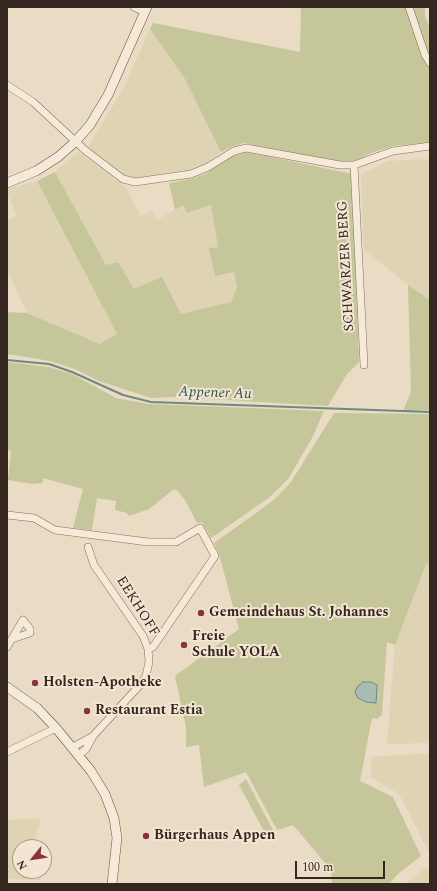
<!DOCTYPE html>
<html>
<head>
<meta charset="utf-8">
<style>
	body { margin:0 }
	#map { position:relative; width:437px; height:891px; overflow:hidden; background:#e9dbc4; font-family:Spectral,serif }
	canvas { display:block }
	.frame { position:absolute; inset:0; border:8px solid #34271f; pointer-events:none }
	.north { position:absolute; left:12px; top:839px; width:40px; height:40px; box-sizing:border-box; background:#f2e6d3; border:1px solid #a69a8b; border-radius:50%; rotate:240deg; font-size:11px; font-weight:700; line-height:16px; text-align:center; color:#34271f }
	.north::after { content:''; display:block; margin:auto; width:14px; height:18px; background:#8b333b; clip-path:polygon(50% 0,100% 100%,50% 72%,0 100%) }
	.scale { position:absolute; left:295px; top:861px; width:90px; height:18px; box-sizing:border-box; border:2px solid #34271f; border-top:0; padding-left:5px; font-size:12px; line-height:14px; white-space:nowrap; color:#34271f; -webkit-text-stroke:3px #f2e6d3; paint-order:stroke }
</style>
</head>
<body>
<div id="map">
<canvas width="437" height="891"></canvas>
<div class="frame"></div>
<div class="north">N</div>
<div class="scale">100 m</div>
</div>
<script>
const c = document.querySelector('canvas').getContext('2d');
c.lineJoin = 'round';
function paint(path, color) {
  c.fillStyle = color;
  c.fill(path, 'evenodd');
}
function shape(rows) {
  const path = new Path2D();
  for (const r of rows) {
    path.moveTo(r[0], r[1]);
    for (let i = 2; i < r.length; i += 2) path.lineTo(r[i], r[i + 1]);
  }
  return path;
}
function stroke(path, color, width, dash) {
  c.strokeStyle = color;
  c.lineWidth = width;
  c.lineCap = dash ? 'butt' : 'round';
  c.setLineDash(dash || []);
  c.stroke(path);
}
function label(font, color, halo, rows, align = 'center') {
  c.font = font + ' Spectral,serif';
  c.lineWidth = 4;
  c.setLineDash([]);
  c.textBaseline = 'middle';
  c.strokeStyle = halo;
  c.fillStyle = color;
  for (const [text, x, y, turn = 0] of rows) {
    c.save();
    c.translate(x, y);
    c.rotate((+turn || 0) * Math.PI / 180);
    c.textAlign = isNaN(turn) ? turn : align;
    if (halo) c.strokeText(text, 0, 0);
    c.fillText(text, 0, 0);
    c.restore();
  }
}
paint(shape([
	[150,29,185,79,221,152,199,168,129,179,88,147,123,89],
	[78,152,126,187,140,216,152,211,157,220,183,205,187,213,211,205,218,247,210,248,234,272,237,287,231,302,180,314,133,289,118,262,106,265,55,172],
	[430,159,430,300,408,285,364,249,361,174,388,161],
	[37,181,117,334,101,344,27,313,7,270,7,221,16,215,7,193,7,189],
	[426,564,430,565,430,743,387,744,395,645],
	[430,753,430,854,399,794,371,777,371,757],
	[41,818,35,840,36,847,20,847,20,871,40,871,41,880,7,879,7,820],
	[426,868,430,869,430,884,405,884]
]), '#ded3b3');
paint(shape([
	[301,7,425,7,425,16,430,29,430,142,393,146,371,153,355,161,339,162,244,143,231,147,221,152,185,79,150,29,153,23,300,52],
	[247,152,352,174,359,362,347,374,328,406,175,397,151,398,99,381,75,369,50,361,7,354,7,312,27,313,100,344,117,334,37,181,55,172,106,265,118,262,134,289,162,277,181,314,231,302,237,287,234,272,215,276,209,248,218,247,211,205,187,213,183,205,175,210,169,183,190,179,205,174,229,157],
	[408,285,430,300,430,410,403,411,411,392],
	[7,362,49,367,72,374,116,398,148,404,324,411,312,438,288,479,270,497,211,538,202,522,197,523,185,500,177,490,173,490,149,509,129,516,127,513,115,510,116,501,97,498,92,530,73,528,83,489,43,478,43,483,32,484,8,480,11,451,7,450],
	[334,413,430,414,430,565,426,564,395,645,387,642,382,715,377,719,372,718,360,781,393,797,421,856,399,873,389,884,332,884,331,870,293,825,277,830,246,772,204,787,199,745,186,747,186,727,175,676,239,629,219,554,214,543,274,500,291,482],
	[246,779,274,832,266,835,239,785]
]), '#c5c69a');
const water = shape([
	[363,682,371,682,377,685,376,703,366,702,358,698,355,692,358,686,363,682]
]);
paint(water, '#a6bdb4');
stroke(water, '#6e8a81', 1);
stroke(shape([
	[7,360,49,364,72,372,123,395,151,402,430,412]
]), '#6e8a81', 2);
const street = shape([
	[134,7,145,12],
	[409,7,425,55,430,63],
	[7,85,33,102,86,151,123,179,135,182,191,174,208,167,234,151,246,148,340,165,354,165,393,151,430,146],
	[354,165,364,365],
	[7,515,34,518,55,530,148,542,176,542,200,528,215,556,153,647,148,649],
	[7,647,23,620,30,629,30,633,12,639],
	[73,747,93,736],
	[7,752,56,728],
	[79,755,86,749,93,736,140,685,146,676,149,662,148,649,143,636,94,565,88,547]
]);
const secondary = shape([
	[7,183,36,171,58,157,75,142,90,125,108,95,147,7],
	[7,687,37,708,56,728,91,771,105,794,114,818,117,838,112,884]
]);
stroke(street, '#826d5d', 8);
stroke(secondary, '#644f40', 10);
stroke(street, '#f5e9d7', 7);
stroke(secondary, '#f5e9d7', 9);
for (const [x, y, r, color] of [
	[201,613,4,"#8b333b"],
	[184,645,4,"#8b333b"],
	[35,683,4,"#8b333b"],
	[87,711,4,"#8b333b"],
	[146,836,4,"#8b333b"]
]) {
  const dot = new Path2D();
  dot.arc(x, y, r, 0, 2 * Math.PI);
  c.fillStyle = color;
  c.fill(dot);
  stroke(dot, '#f2e6d3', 1.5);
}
label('14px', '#34271f', '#f2e6d3', [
	["SCHWARZER BERG",347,266,-93],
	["EEKHOFF",137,607,58]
]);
label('bold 14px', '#34271f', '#f2e6d3', [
	["Gemeindehaus St. Johannes",209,613],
	["Freie",192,637],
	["Schule YOLA",192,653],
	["Holsten-Apotheke",43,683],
	["Restaurant Estia",95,711],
	["Bürgerhaus Appen",154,836]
], 'left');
label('italic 15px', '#30524d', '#f2e6d3', [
	["Appener Au",215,394,2]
]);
</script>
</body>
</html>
